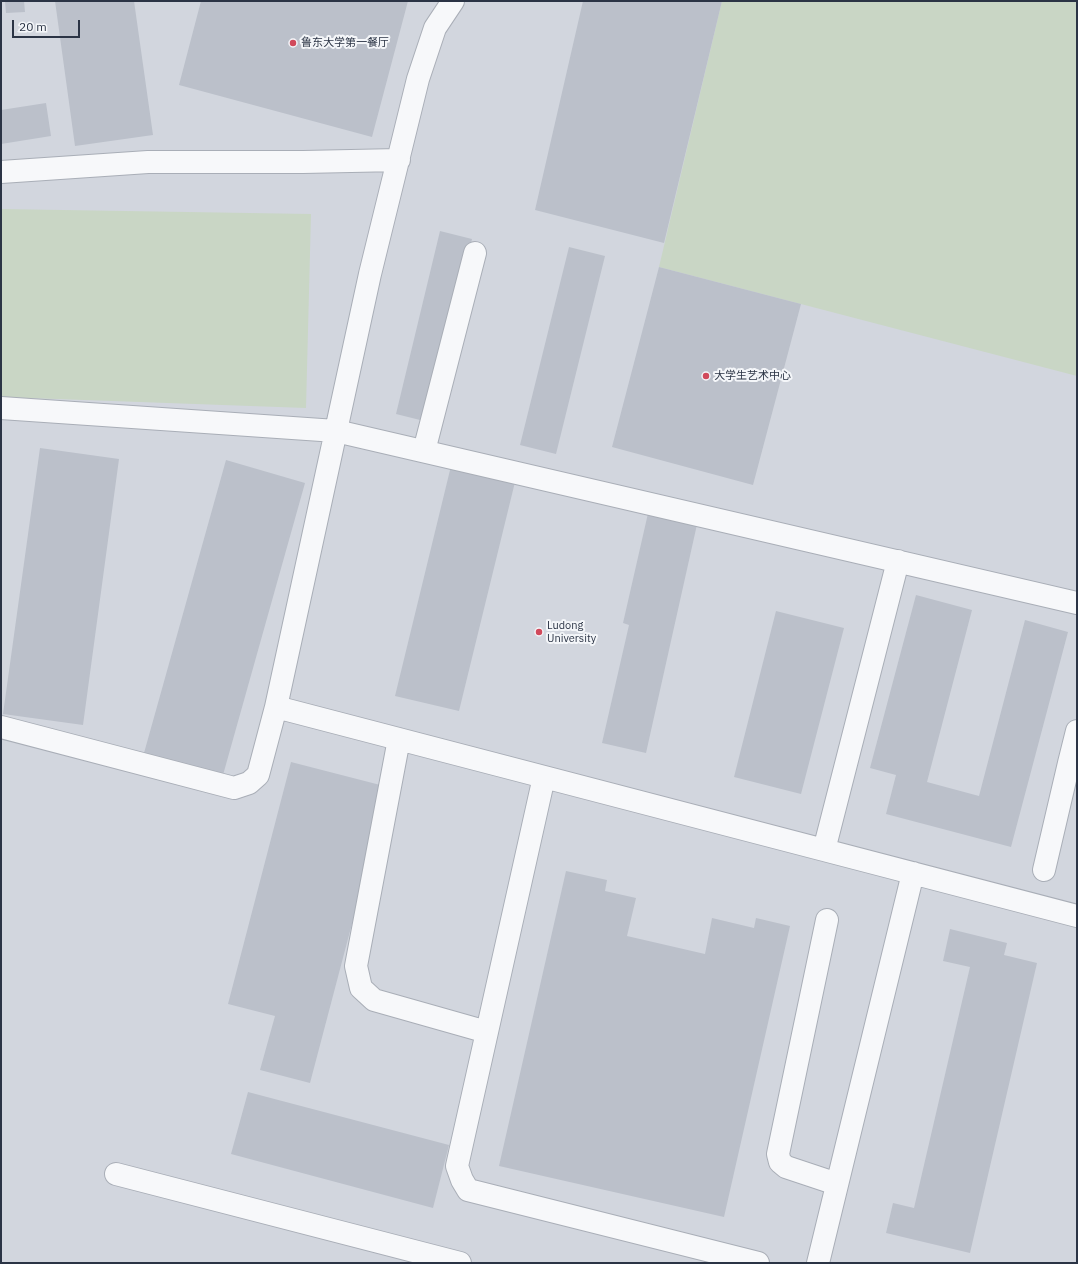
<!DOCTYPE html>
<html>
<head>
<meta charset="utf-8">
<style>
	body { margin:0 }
	#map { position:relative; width:1078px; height:1264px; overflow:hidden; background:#e4e7ec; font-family:"IBM Plex Sans",sans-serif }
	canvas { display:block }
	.frame { position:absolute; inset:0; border:2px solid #2b3445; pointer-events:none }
	.scale { position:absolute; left:12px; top:20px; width:68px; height:18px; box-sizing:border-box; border:2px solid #2b3445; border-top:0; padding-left:5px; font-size:12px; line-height:14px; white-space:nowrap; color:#2b3445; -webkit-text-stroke:3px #f4f6f9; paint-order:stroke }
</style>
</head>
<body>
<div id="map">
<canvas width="1078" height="1264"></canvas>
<div class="frame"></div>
<div class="scale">20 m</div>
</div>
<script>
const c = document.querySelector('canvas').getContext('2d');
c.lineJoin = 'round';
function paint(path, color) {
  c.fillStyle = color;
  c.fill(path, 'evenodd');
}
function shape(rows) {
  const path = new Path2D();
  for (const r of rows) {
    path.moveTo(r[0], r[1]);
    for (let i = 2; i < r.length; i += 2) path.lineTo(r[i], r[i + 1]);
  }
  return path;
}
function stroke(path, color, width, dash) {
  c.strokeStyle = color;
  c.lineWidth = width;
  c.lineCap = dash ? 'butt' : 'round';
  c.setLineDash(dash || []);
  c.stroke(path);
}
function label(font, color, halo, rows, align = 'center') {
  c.font = font + ' "IBM Plex Sans","Noto Sans SC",sans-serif';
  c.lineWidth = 4;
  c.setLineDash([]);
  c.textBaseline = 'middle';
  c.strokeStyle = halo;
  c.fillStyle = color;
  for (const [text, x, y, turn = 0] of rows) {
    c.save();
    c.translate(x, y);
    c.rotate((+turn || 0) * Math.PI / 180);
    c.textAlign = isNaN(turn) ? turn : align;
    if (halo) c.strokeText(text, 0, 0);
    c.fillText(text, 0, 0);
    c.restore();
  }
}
paint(shape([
	[1,1,1077,1,1077,1263,1,1263]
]), '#d2d6de');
paint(shape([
	[722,1,1077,1,1077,376,659,267],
	[1,209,311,214,306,408,1,397]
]), '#c9d6c5');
paint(shape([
	[5,1,24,1,25,12,6,13],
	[55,1,134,1,153,135,75,146],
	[201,1,408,1,372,137,179,85],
	[583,1,722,1,664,243,535,210],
	[46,103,51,136,1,144,1,110],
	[440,231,472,239,428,422,396,414],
	[569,247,605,256,556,454,520,445],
	[659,267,801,304,753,485,612,447],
	[40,448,119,459,83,725,3,714],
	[226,460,305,483,223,775,144,753],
	[451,466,515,482,459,711,395,696],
	[649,509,698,520,646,753,602,743,629,625,623,623],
	[916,595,972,610,927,782,979,796,1025,620,1068,632,1011,847,886,814,896,775,870,768],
	[776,611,844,628,801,794,734,777],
	[291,762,388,787,310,1083,260,1070,275,1016,228,1004],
	[566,871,607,880,605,891,636,898,627,936,705,954,712,918,754,928,756,918,790,926,724,1217,499,1166],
	[950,929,1007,943,1004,955,1037,963,970,1253,886,1233,893,1203,914,1208,970,967,943,961],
	[248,1092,449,1145,433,1208,231,1154]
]), '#bbc0ca');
const minor = shape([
	[453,1,435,28,418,79,370,274,276,707,1077,916],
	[1,172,148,162,303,162,399,160],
	[1,408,336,431,1077,603],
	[424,451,475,253],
	[1,727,234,788,249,783,258,775,276,707],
	[1077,731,1069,763,1077,765],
	[399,739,356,966,361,988,374,1000,487,1032],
	[544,777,457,1166,462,1180,468,1190,758,1263],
	[824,850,898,561],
	[1044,870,1069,763],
	[827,920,778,1154,780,1162,786,1167,837,1184],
	[116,1174,460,1263],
	[818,1263,913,873]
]);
stroke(minor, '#a9aeb7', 24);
stroke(minor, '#f7f8fa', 22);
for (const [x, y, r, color] of [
	[293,43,4,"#d1495b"],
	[706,376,4,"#d1495b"],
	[539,632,4,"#d1495b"]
]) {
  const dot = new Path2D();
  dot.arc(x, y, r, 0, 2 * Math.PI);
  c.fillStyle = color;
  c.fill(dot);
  stroke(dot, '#f4f6f9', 1.5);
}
label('11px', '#2b3445', '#f4f6f9', [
	["鲁东大学第一餐厅",301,43],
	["大学生艺术中心",714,376],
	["Ludong",547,626],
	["University",547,639]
], 'left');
</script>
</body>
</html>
